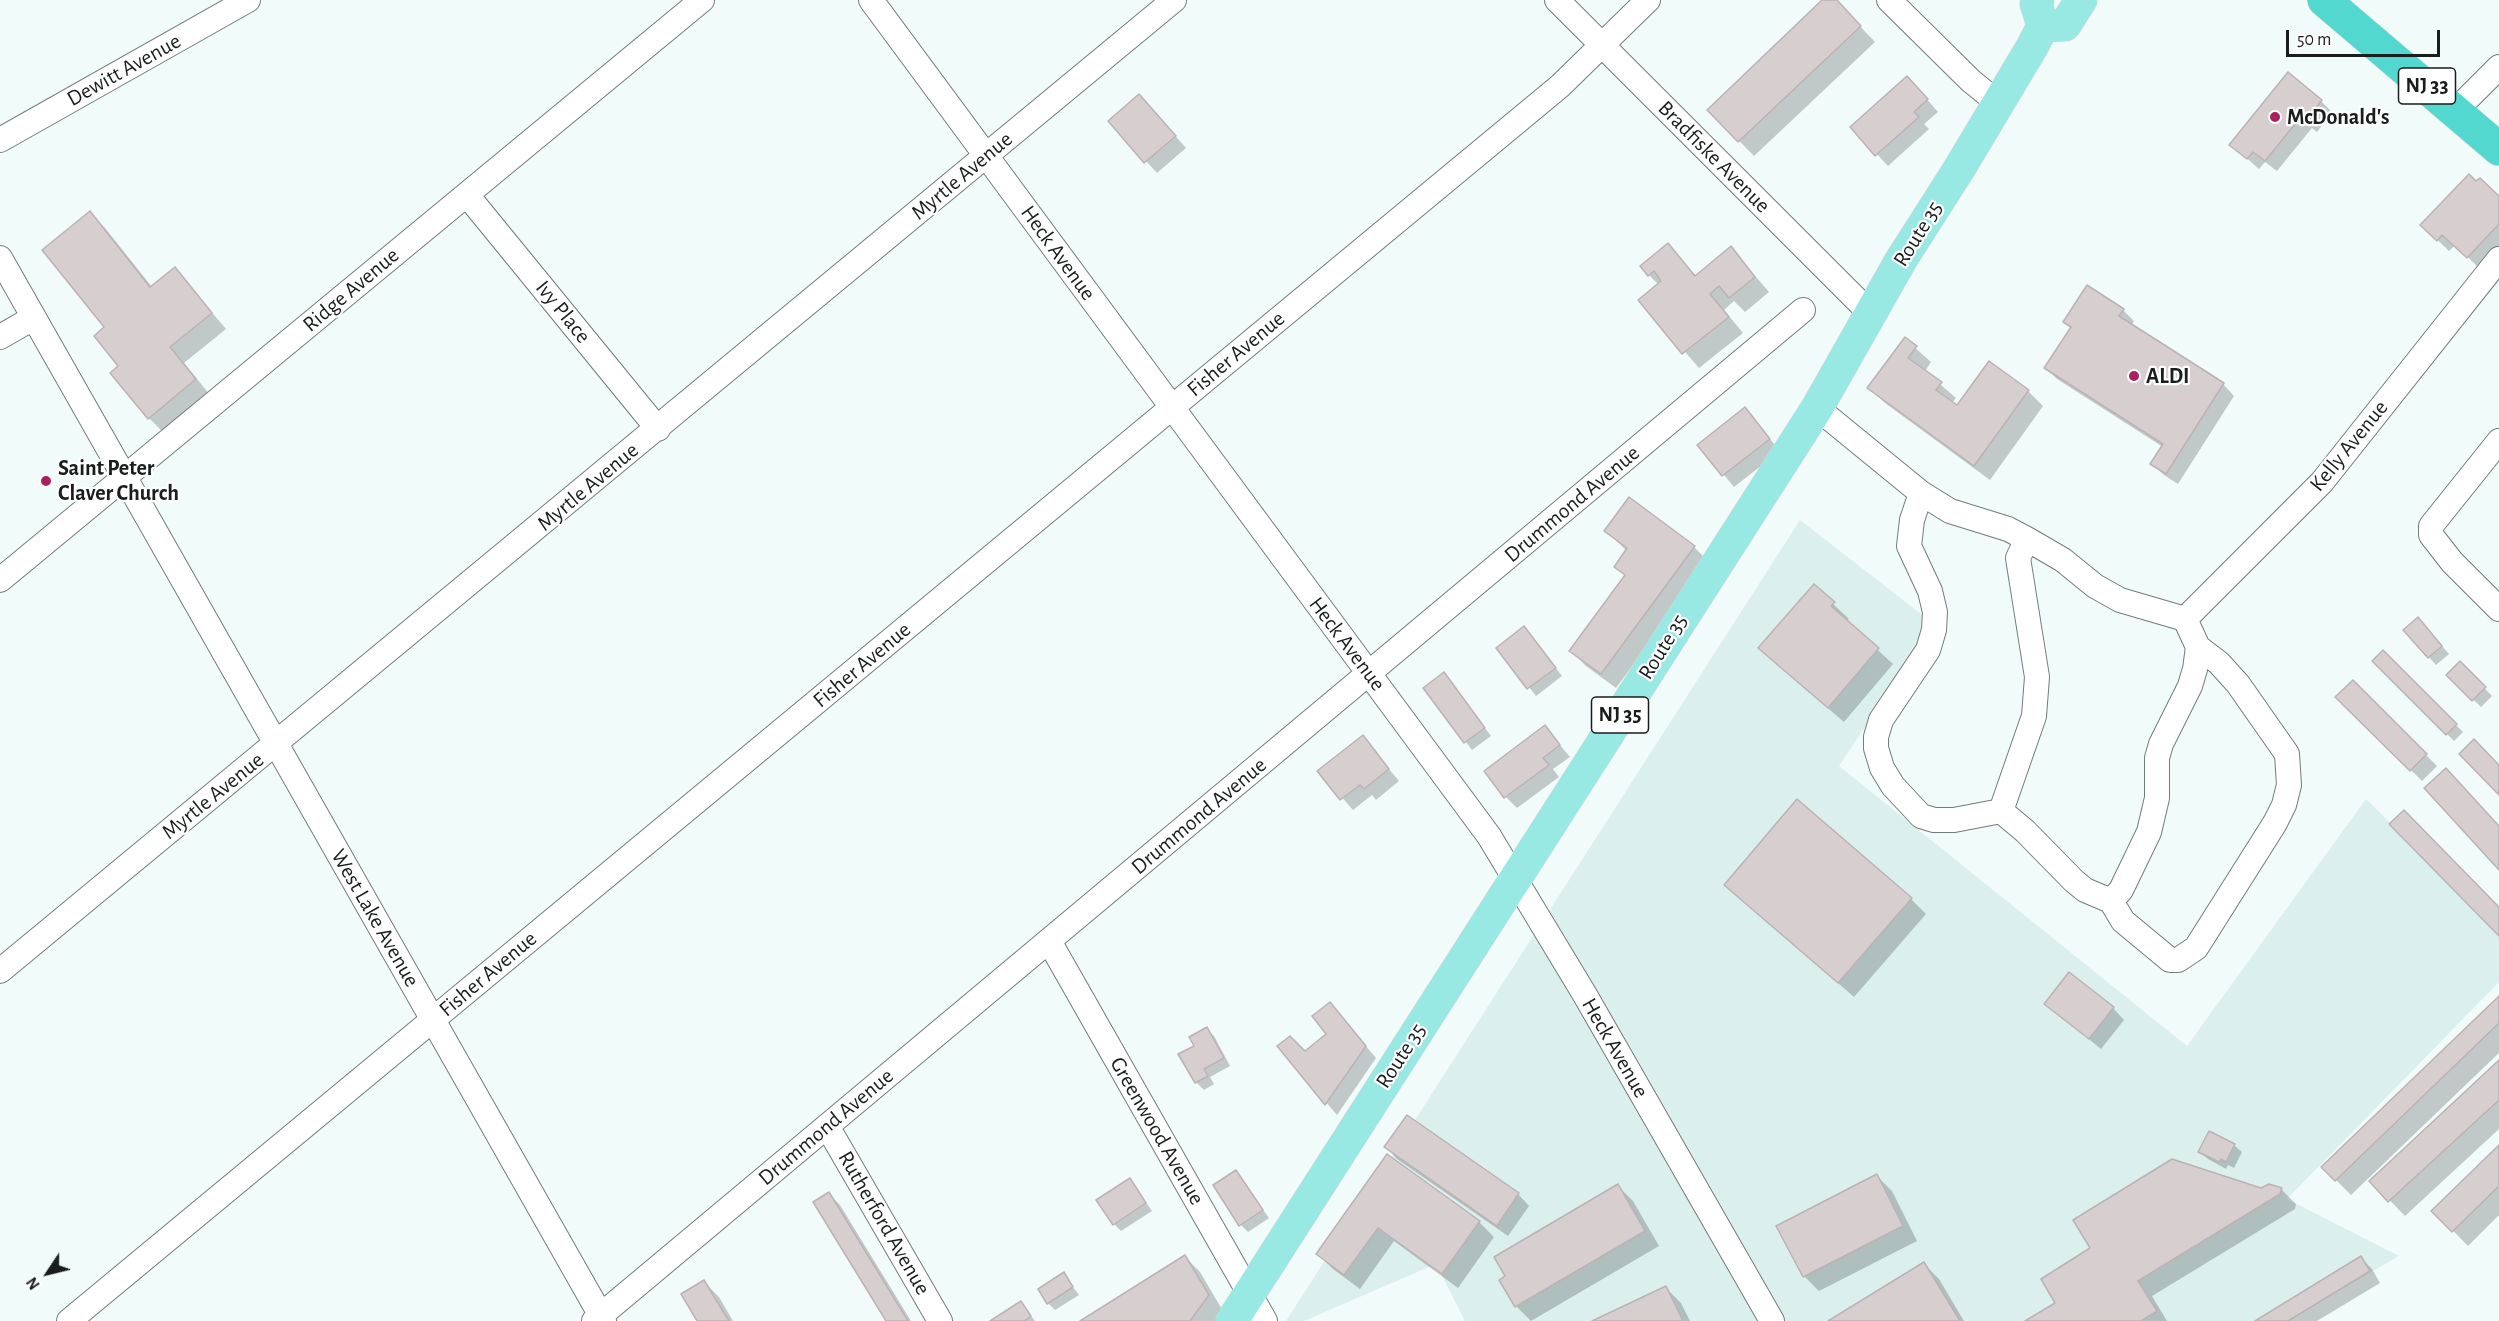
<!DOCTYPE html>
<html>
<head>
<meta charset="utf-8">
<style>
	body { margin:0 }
	#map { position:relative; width:2499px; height:1321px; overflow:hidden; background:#f1fbfa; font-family:"Alegreya Sans",sans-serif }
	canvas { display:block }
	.north { position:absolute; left:18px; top:1243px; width:60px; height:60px; -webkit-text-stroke:4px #fff; paint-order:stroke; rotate:235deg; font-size:16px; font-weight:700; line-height:24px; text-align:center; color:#1a1d1d }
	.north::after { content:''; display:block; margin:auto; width:21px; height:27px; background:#1a1d1d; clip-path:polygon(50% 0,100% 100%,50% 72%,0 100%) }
	.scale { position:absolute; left:2286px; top:30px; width:154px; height:27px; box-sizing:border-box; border:3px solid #1a1d1d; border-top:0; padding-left:8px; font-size:18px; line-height:21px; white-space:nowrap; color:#1a1d1d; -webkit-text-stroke:4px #fff; paint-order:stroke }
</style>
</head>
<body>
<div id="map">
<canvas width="2499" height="1321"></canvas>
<div class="north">N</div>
<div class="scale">50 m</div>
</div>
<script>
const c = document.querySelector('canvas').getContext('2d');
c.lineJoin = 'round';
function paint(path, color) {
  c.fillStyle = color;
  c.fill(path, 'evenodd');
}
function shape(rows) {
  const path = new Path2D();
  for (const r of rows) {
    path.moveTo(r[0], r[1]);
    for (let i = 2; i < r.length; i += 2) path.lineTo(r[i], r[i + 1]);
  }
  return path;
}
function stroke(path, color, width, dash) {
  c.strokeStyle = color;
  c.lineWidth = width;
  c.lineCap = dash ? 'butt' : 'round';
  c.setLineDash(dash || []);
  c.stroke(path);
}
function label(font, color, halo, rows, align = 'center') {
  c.font = font + ' "Alegreya Sans",sans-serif';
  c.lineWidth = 4.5;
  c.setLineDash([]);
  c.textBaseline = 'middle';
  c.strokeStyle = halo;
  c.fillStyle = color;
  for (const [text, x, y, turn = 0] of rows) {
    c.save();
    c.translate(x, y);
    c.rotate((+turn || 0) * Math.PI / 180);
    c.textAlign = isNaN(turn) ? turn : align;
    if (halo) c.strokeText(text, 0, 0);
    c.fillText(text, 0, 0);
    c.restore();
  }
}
paint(shape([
	[1800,520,1934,624,1839,766,2187,1046,2366,799,2499,932,2499,982,2287,1199,2399,1256,2286,1321,1465,1321,1436,1264,1304,1321,1286,1321]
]), '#dbefed');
paint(shape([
	[1825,0,1835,0,1875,42,1754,156,1709,110],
	[1918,89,1938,112,1924,124,1929,129,1888,166,1852,127],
	[2321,101,2332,112,2317,132,2312,128,2277,171,2265,162,2259,169,2231,144],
	[1150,107,1186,148,1157,173,1110,121],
	[2499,198,2499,247,2479,268,2455,245,2449,251,2422,225],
	[90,213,105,228,152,287,175,269,226,329,184,363,210,395,164,433,149,418,120,367,106,328],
	[1668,245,1696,276,1731,248,1769,292,1745,312,1734,301,1724,310,1743,333,1699,368,1640,300,1659,285,1649,275],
	[2123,310,2134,321,2131,326,2223,384,2234,396,2178,484,2164,475,2152,463,2163,447,2057,379,2046,368,2071,328,2065,322],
	[1905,339,1931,362,1925,371,1956,398,1952,403,1958,407,2028,391,2043,406,1990,480,1885,403,1869,388],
	[1745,409,1780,451,1734,487,1699,445],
	[1606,531,1694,547,1709,562,1616,688,1586,666,1571,651,1626,576,1616,566,1627,551],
	[1814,586,1849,619,1846,621,1893,664,1844,722,1775,663],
	[2425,626,2449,654,2436,665,2405,630],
	[1524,628,1562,676,1536,696,1498,648],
	[2383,652,2463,732,2454,741,2374,661],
	[2460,663,2492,696,2481,707,2448,675],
	[1444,674,1491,736,1472,750,1425,688],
	[2353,682,2437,766,2422,781,2338,697],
	[1545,727,1570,757,1553,769,1559,777,1517,808,1506,797],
	[1362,737,1399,781,1376,800,1372,795,1353,810,1319,771],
	[1726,885,1911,899,1926,914,1854,997],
	[2499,998,2499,1053,2351,1195,2323,1167],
	[1330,1004,1376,1058,1337,1115,1279,1046,1305,1053,1328,1034],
	[2046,1004,2113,1008,2124,1020,2101,1049],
	[1206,1029,1214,1036,1230,1066,1210,1077,1214,1084,1204,1090,1196,1082,1180,1055,1196,1046],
	[2499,1062,2499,1129,2405,1216,2371,1181],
	[1407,1117,1518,1194,1529,1206,1508,1236,1397,1159,1386,1147],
	[2234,1145,2242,1152,2234,1168,2228,1165,2226,1169,2208,1159,2200,1152],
	[2499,1147,2499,1215,2468,1246,2434,1211],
	[1388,1156,1479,1222,1494,1237,1458,1288,1394,1241,1360,1289,1333,1269,1318,1254],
	[1236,1172,1269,1218,1248,1232,1241,1225,1215,1185],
	[1877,1176,1892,1191,1917,1241,1819,1291,1804,1276],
	[1130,1180,1152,1211,1121,1231,1114,1224],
	[1618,1186,1633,1201,1659,1246,1531,1321,1516,1306,1507,1277],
	[2281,1189,2296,1204,2295,1209,2152,1296,2167,1321,2028,1321,2262,1190],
	[829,1194,840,1205,911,1321,888,1321],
	[1185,1257,1200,1272,1223,1311,1216,1321,1081,1321],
	[2361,1258,2372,1269,2380,1283,2317,1321,2258,1321],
	[1924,1264,1939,1279,1964,1321,1831,1321],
	[1063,1274,1079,1295,1055,1310,1048,1303],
	[704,1282,719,1297,733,1321,698,1321],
	[1666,1288,1681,1303,1690,1321,1596,1321],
	[1021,1303,1035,1321,993,1321]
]), '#0003');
const building = shape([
	[1822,0,1837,0,1861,26,1738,142,1707,110,1822,0],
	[2288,72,2322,100,2305,122,2300,118,2265,161,2253,152,2247,159,2229,145,2288,72],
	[1907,76,1928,99,1914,112,1919,117,1875,156,1850,127,1907,76],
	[1139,94,1176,136,1144,163,1108,121,1139,94],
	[2469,174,2476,181,2480,178,2499,196,2499,224,2467,258,2442,235,2437,241,2420,225,2469,174],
	[90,211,150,287,175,267,212,313,170,347,196,379,148,419,110,373,118,366,94,336,104,327,42,250,90,211],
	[1668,243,1695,276,1731,246,1755,277,1729,298,1719,286,1710,294,1729,317,1682,354,1638,300,1661,281,1654,271,1648,276,1640,266,1668,243],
	[2087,285,2124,309,2119,316,2224,383,2166,474,2150,464,2163,444,2044,368,2071,327,2063,322,2087,285],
	[1905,337,1917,346,1908,358,1942,382,1936,390,1957,405,1989,361,2029,390,1974,466,1867,388,1905,337],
	[1745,407,1770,439,1722,476,1697,445,1745,407],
	[1629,497,1695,546,1601,674,1569,651,1625,575,1614,567,1627,548,1604,531,1629,497],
	[1814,584,1835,602,1831,606,1879,648,1828,708,1758,648,1814,584],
	[2418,617,2442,646,2428,658,2403,630,2418,617],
	[1524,626,1556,668,1527,689,1496,648,1524,626],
	[2383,650,2457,724,2446,735,2372,661,2383,650],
	[2460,661,2486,687,2472,701,2446,675,2460,661],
	[1444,672,1485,728,1464,743,1423,688,1444,672],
	[2353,680,2427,754,2410,771,2335,697,2353,680],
	[1545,725,1560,745,1543,758,1549,765,1504,798,1484,771,1545,725],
	[1363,735,1389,769,1364,789,1360,785,1340,800,1317,771,1363,735],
	[2474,739,2499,765,2499,795,2459,754,2474,739],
	[2446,768,2499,826,2499,870,2424,788,2446,768],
	[1797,799,1912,898,1838,983,1724,885,1797,799],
	[2404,810,2499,907,2499,936,2389,824,2404,810],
	[2069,972,2114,1007,2089,1039,2044,1004,2069,972],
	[2499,996,2499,1023,2335,1181,2321,1167,2499,996],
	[1330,1002,1366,1046,1325,1105,1277,1046,1290,1036,1305,1051,1326,1034,1312,1016,1330,1002],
	[1207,1027,1224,1058,1204,1069,1208,1076,1195,1083,1178,1054,1194,1046,1189,1037,1207,1027],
	[2499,1060,2499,1100,2388,1202,2369,1181,2499,1060],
	[1407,1115,1519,1193,1497,1226,1384,1147,1407,1115],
	[2209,1131,2235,1144,2226,1162,2221,1159,2219,1162,2198,1152,2209,1131],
	[2499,1145,2499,1186,2452,1232,2431,1211,2499,1145],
	[1387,1154,1480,1221,1442,1274,1378,1228,1344,1275,1316,1254,1387,1154],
	[2172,1159,2261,1188,2269,1184,2282,1188,2280,1194,2138,1281,2157,1311,2141,1321,2025,1321,2055,1303,2041,1279,2090,1248,2073,1220,2172,1159],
	[1236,1170,1263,1210,1239,1226,1213,1185,1236,1170],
	[1877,1174,1903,1226,1803,1277,1776,1226,1877,1174],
	[1130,1178,1146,1203,1113,1225,1096,1200,1130,1178],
	[1618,1184,1645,1231,1515,1307,1499,1280,1505,1276,1494,1257,1618,1184],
	[829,1192,908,1321,886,1321,813,1202,829,1192],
	[1185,1255,1209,1295,1190,1321,1080,1321,1185,1255],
	[2361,1256,2370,1271,2288,1321,2255,1321,2361,1256],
	[1924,1262,1960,1321,1828,1321,1924,1262],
	[1064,1272,1073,1287,1047,1304,1038,1289,1064,1272],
	[704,1280,729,1321,697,1321,681,1294,704,1280],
	[1666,1286,1683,1321,1592,1321,1666,1286],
	[1021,1301,1031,1316,1024,1321,990,1321,1021,1301]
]);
paint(building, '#d7ced0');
stroke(building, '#bbb2b5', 1.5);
const minor = shape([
	[871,0,1489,836,1585,995,1772,1321],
	[1557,0,1870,313],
	[1889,0,1971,81,1997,102],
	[2455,111,2499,67],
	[0,140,248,0],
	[467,195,658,429],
	[0,258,604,1321],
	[0,337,33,318],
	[1817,408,1921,493,1950,511,2008,529,2027,539,2063,560,2095,586,2120,600,2185,619,2198,647,2219,663,2238,684,2287,754,2289,785,2284,805,2275,823,2196,948,2178,960,2170,960,2123,921,2111,901,2085,890,2074,881,2025,831,2001,811,2034,716,2037,677,2018,558,2027,539],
	[2499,441,2431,526,2431,535,2452,562,2499,609],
	[1921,493,1912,520,1909,546,1930,591,1935,612,1934,630,1928,650,1881,720,1876,737,1876,748,1882,768,1893,786,1921,816,1934,820,1954,820,2001,811],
	[0,580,702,0],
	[2185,619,2322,482,2499,259],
	[2111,901,2121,890,2149,832,2157,798,2157,758,2161,744,2190,686,2195,669,2198,647],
	[1049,941,1265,1321],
	[0,971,1174,0],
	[827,1126,940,1321],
	[69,1321,1560,86,1648,0],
	[594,1321,1803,310]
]);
const major = shape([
	[2043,26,2065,25,2081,0],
	[1232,1321,1817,408,1901,260,1959,169,2032,47,2043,26,2036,4,2038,0]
]);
const highway = shape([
	[2324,0,2499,149]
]);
stroke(minor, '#737b7b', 26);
stroke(major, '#d6d6d6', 33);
stroke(highway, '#d6d6d6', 34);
stroke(minor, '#fff', 24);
stroke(major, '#98e8e3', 32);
stroke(highway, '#53d8d0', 33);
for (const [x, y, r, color] of [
	[2275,117,6,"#aa1f60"],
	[2134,376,6,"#aa1f60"],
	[46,481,6,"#aa1f60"]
]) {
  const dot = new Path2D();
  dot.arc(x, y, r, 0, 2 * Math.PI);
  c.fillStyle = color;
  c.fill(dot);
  stroke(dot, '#fff', 2);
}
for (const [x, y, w] of [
	[2427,86,57],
	[1620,715,57]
]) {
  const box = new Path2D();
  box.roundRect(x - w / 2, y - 18, w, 36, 4.5);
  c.fillStyle = '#fff';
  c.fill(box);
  stroke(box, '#1a1d1d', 1.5);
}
label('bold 21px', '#1a1d1d', null, [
	["NJ 33",2427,86],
	["NJ 35",1620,715]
]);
label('22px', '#1a1d1d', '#fff', [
	["Dewitt Avenue",124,70,-29],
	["Bradfiske Avenue",1714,157,45],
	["Myrtle Avenue",962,176,-40],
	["Route 35",1918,234,-58],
	["Heck Avenue",1058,253,54],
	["Ridge Avenue",351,290,-40],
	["Ivy Place",563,312,51],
	["Fisher Avenue",1236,354,-40],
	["Kelly Avenue",2349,446,-51],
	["Myrtle Avenue",588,487,-40],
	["Drummond Avenue",1572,504,-40],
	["Heck Avenue",1347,644,53],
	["Route 35",1663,647,-58],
	["Fisher Avenue",862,665,-40],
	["Myrtle Avenue",213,796,-39],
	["Drummond Avenue",1199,816,-40],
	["West Lake Avenue",375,918,60],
	["Fisher Avenue",488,974,-40],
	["Heck Avenue",1615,1048,60],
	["Route 35",1401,1056,-57],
	["Drummond Avenue",826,1127,-40],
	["Greenwood Avenue",1157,1131,60],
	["Rutherford Avenue",884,1223,60]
]);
label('bold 22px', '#1a1d1d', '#fff', [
	["McDonald's",2287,117],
	["ALDI",2146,376],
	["Saint Peter",58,468],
	["Claver Church",58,493]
], 'left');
</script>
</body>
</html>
